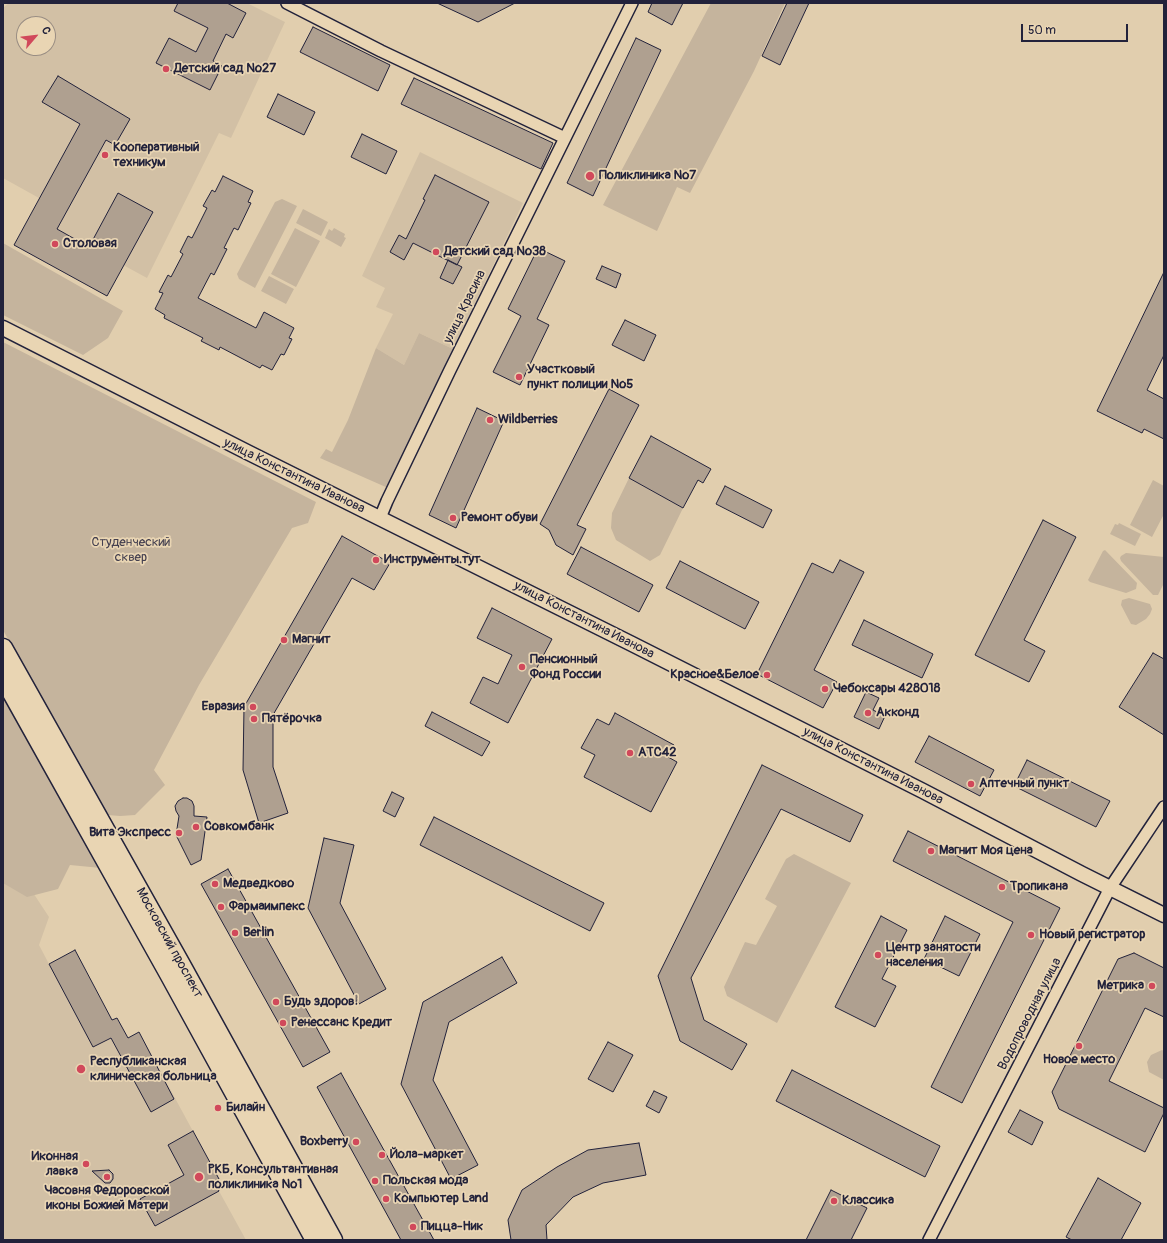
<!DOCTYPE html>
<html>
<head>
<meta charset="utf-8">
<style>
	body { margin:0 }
	#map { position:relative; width:1167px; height:1243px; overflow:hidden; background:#e1ceae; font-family:Pangolin,sans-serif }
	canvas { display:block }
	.frame { position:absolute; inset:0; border:4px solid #22223b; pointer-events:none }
	.north { position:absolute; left:16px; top:16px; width:40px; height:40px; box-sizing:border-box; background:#e9d5b3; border:1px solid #998d83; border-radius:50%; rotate:62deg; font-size:11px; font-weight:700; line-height:16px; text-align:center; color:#22223b }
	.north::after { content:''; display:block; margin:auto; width:14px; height:18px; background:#d1495b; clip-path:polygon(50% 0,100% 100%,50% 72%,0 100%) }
	.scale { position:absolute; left:1021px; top:24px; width:107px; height:18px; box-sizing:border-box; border:2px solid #22223b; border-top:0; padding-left:5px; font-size:12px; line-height:14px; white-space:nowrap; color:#22223b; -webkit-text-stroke:3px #e9d5b3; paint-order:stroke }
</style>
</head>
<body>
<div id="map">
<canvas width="1167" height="1243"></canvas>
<div class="frame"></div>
<div class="north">С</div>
<div class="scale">50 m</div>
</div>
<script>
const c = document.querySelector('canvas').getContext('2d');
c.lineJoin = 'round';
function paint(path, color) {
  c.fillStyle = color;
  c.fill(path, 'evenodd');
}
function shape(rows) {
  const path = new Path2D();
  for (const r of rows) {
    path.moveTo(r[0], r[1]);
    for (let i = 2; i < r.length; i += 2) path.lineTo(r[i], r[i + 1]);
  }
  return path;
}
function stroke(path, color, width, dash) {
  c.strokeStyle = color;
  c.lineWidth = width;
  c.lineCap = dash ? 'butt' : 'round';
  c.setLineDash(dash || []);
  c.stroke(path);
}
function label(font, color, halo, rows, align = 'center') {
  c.font = font + ' Pangolin,sans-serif';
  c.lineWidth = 3.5;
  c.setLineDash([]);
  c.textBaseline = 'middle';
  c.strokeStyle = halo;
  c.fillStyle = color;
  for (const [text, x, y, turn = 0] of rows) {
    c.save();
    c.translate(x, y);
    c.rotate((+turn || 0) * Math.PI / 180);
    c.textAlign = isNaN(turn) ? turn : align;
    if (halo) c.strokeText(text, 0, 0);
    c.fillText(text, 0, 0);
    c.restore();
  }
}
paint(shape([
	[9,3,247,3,285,22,231,138,219,133,147,278,57,229,39,198,3,178,3,8],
	[24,24,48,24,48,48,24,48],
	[420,152,523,203,453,349,419,333,404,365,376,348,393,314,376,307,385,288,362,276],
	[3,847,49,917,39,945,49,964,112,1020,117,1018,128,1038,139,1032,219,1179,214,1182,246,1240,3,1240]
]), '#d2c0a5');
paint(shape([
	[711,3,785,3,754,71,690,193,677,187,657,231,603,205],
	[282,199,297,206,255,288,239,279,237,274,275,202],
	[303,209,328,222,321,236,296,223],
	[295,228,320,241,296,287,271,274],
	[334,228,345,234,344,237,346,238,341,247,325,238,329,229,332,231],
	[3,243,123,311,108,338,83,355,3,315],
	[269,276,294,289,286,304,261,291],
	[419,333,453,349,388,488,320,458,326,449,332,452,348,420,376,348,404,365],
	[3,342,316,502,308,523,292,528,199,685,154,770,165,785,135,815,120,816,108,815,102,810,3,630],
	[629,478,683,508,660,555,650,561,616,540,611,528,612,513],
	[1153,480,1164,486,1164,514,1152,537,1130,525],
	[1119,523,1141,534,1135,546,1110,534,1115,524,1118,525],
	[1105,550,1137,583,1136,589,1126,593,1090,582,1088,580,1103,551],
	[1126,553,1164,557,1164,583,1158,595,1153,595,1121,561,1120,558,1121,556],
	[1129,598,1150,604,1152,609,1150,614,1146,619,1136,625,1131,624,1121,605,1122,600],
	[3,691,101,868,70,865,58,889,27,897,3,883],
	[794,854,851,883,777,1023,727,996,724,987,745,942,756,945,777,906,765,899,786,859],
	[1162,1050,1164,1051,1164,1080,1149,1072,1147,1062,1151,1055]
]), '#c5b49d');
const building = shape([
	[178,3,227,3,246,13,233,38,226,34,213,61,222,66,210,90,156,63,169,38,196,52,208,28,174,11,178,3],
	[437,3,515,3,478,22,437,3],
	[652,3,683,3,672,25,648,12,652,3],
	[787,3,809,3,780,65,762,56,787,3],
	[313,27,390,65,378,91,300,52,313,27],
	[636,38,661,50,593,196,567,183,636,38],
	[58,76,130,119,115,145,106,140,57,229,89,247,118,193,153,212,107,296,14,245,80,124,42,102,58,76],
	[414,78,553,143,541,169,401,104,414,78],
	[278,94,315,112,304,135,267,117,278,94],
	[362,134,397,151,386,174,351,157,362,134],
	[435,175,489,202,457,265,413,243,404,260,390,252,399,235,406,239,425,200,423,199,435,175],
	[223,176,253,191,248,202,251,203,238,230,234,228,224,248,227,249,214,275,211,273,198,298,256,328,264,312,294,328,289,338,292,339,284,355,281,354,272,370,262,365,260,368,220,347,219,350,201,341,203,338,164,318,165,315,155,309,163,293,159,292,168,275,171,277,183,254,180,252,188,236,192,238,207,208,203,206,212,190,215,192,223,176],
	[538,248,565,261,537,319,549,325,520,385,493,372,521,316,508,309,538,248],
	[448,260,462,267,453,284,440,278,448,260],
	[602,266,621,274,616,288,596,279,602,266],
	[1164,272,1164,355,1147,390,1164,399,1164,439,1144,429,1142,433,1097,411,1164,272],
	[625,320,656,335,644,361,612,345,625,320],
	[609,389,639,405,577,525,586,529,573,555,556,545,549,530,540,524,609,389],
	[477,408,504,421,456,528,429,515,477,408],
	[651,436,711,469,703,483,698,480,683,508,629,478,651,436],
	[725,486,772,510,763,528,716,504,725,486],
	[1043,520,1076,537,1024,640,1045,651,1029,682,975,655,1043,520],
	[342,536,390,563,374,590,352,578,273,715,273,767,288,813,259,823,243,770,244,707,342,536],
	[581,547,653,585,639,612,567,574,581,547],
	[840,560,864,572,814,670,837,682,823,708,757,674,812,563,833,573,840,560],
	[680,561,759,602,745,629,666,588,680,561],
	[492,608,552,639,508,723,470,703,483,677,498,684,512,655,477,638,492,608],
	[864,620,933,654,922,678,852,645,864,620],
	[1153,653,1164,659,1164,735,1119,707,1153,653],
	[866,692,879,698,873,710,885,716,879,729,854,717,866,692],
	[432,712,490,742,482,756,425,726,432,712],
	[615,713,674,745,668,757,677,762,651,812,584,777,595,755,581,748,597,719,609,725,615,713],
	[929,736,994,770,980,796,915,762,929,736],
	[1027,760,1110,801,1096,827,1014,786,1027,760],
	[762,765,863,815,850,842,781,809,691,978,704,1020,747,1044,732,1070,680,1041,658,976,762,765],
	[392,792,404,798,395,817,383,811,392,792],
	[183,798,187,798,192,801,194,806,194,816,207,817,201,860,191,865,176,835,179,816,176,811,175,806,178,801,183,798],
	[434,817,604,903,590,931,420,845,434,817],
	[908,831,1060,908,962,1103,931,1087,1013,922,893,861,908,831],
	[324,838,354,845,340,903,386,989,359,1004,308,908,324,838],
	[228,869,330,1052,303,1067,201,884,228,869],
	[881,916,907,930,882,979,896,986,875,1027,835,1007,881,916],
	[945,916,980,934,959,976,924,959,945,916],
	[75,950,112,1020,117,1018,128,1038,139,1032,174,1099,151,1112,111,1038,93,1047,49,964,75,950],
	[1134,953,1164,968,1164,1017,1145,1008,1109,1081,1164,1108,1164,1113,1145,1152,1059,1109,1052,1092,1118,959,1134,953],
	[502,957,517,983,449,1022,433,1080,478,1165,451,1179,401,1084,423,1002,502,957],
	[608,1042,633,1055,613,1092,588,1079,608,1042],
	[792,1070,940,1146,925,1177,776,1101,792,1070],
	[341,1073,351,1091,434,1240,401,1240,317,1087,341,1073],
	[654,1091,667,1097,659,1113,646,1106,654,1091],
	[1020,1110,1043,1122,1032,1145,1008,1132,1020,1110],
	[193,1131,219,1179,214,1181,219,1191,155,1226,140,1199,184,1175,168,1145,193,1131],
	[639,1143,646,1175,603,1183,573,1197,546,1225,547,1240,511,1240,508,1220,522,1190,557,1167,588,1150,639,1143],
	[109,1170,113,1174,113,1179,110,1183,105,1183,92,1171,109,1170],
	[1098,1178,1141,1203,1121,1240,1072,1240,1066,1237,1098,1178],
	[831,1190,867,1208,851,1240,806,1240,831,1190]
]);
paint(building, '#afa090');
stroke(building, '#22223b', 1);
const minor = shape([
	[287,3,381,51,565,138],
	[380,518,387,501,450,370,632,3],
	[929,1240,1110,888,1164,807]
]);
const tertiary = shape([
	[3,328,247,452,632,644,923,791,1082,874,1164,915]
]);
const primary = shape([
	[3,648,180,963,333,1240],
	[3,677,169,974,315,1240]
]);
stroke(minor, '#22223b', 14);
stroke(tertiary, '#22223b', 17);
stroke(primary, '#22223b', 21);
stroke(minor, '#e9d5b3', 11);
stroke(tertiary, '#e9d5b3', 14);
stroke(primary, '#e9d5b3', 18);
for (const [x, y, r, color] of [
	[166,69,4,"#d1495b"],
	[105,155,4,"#d1495b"],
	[590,176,5,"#d1495b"],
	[55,244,4,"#d1495b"],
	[436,252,4,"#d1495b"],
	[519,377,4,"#d1495b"],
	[490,420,4,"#d1495b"],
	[453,518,4,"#d1495b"],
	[376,560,4,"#d1495b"],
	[284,640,4,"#d1495b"],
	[522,667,4,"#d1495b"],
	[767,675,4,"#d1495b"],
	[825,689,4,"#d1495b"],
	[253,707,4,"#d1495b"],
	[868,713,4,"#d1495b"],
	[254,719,4,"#d1495b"],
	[630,753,4,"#d1495b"],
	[971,784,4,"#d1495b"],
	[196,827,4,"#d1495b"],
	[179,833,4,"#d1495b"],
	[931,851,4,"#d1495b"],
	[215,884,4,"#d1495b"],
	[1002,887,4,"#d1495b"],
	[221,907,4,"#d1495b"],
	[235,933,4,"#d1495b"],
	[1031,935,4,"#d1495b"],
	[878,955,4,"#d1495b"],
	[1152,986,4,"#d1495b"],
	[276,1002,4,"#d1495b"],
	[283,1023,4,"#d1495b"],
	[1079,1046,4,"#d1495b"],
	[81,1069,5,"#d1495b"],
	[218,1108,4,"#d1495b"],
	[356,1142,4,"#d1495b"],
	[382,1155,4,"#d1495b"],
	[86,1164,4,"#d1495b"],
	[107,1177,4,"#d1495b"],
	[199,1177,5,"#d1495b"],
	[375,1181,4,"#d1495b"],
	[386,1199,4,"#d1495b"],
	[834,1201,4,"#d1495b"],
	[413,1227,4,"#d1495b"]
]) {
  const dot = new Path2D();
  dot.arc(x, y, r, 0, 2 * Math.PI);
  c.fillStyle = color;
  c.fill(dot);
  stroke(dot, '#e9d5b3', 1.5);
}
label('bold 13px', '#22223b', '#e9d5b3', [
	["Детский сад №27",174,69],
	["Кооперативный",113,148],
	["техникум",113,163],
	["Поликлиника №7",599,176],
	["Столовая",63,244],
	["Детский сад №38",444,252],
	["Участковый",527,370],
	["пункт полиции №5",527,385],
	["Wildberries",498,420],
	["Ремонт обуви",461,518],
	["Инструменты.тут",384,560],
	["Магнит",292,640],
	["Пенсионный",530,660],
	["Фонд России",530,675],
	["Красное&Белое",759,675,"right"],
	["Чебоксары 428018",833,689],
	["Евразия",245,707,"right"],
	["Акконд",876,713],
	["Пятёрочка",262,719],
	["АТС42",638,753],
	["Аптечный пункт",979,784],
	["Совкомбанк",204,827],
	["Вита Экспресс",171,833,"right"],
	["Магнит Моя цена",939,851],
	["Медведково",223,884],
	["Тропикана",1010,887],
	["Фармаимпекс",229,907],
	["Berlin",243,933],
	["Новый регистратор",1039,935],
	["Центр занятости",886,948],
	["населения",886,963],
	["Метрика",1144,986,"right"],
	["Будь здоров!",284,1002],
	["Ренессанс Кредит",291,1023],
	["Новое место",1079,1060,"center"],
	["Республиканская",90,1062],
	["клиническая больница",90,1077],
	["Билайн",226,1108],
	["Boxberry",348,1142,"right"],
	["Йола-маркет",390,1155],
	["Иконная",78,1157,"right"],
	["лавка",78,1172,"right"],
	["РКБ, Консультантивная",208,1170],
	["поликлиника №1",208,1185],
	["Польская мода",383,1181],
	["Часовня Федоровской",107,1191,"center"],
	["иконы Божией Матери",107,1206,"center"],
	["Компьютер Land",394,1199],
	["Классика",842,1201],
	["Пицца-Ник",421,1227]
], 'left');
label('13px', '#22223b', '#e9d5b3', [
	["улица Красина",465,307,-64],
	["улица Константина Иванова",294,476,26],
	["улица Константина Иванова",584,620,27],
	["улица Константина Иванова",873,766,27],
	["Московский проспект",169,943,61],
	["Водопроводная улица",1030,1014,-63]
]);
label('13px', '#433f4f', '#e9d5b3', [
	["Студенческий",131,543],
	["сквер",131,558]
]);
</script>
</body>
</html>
